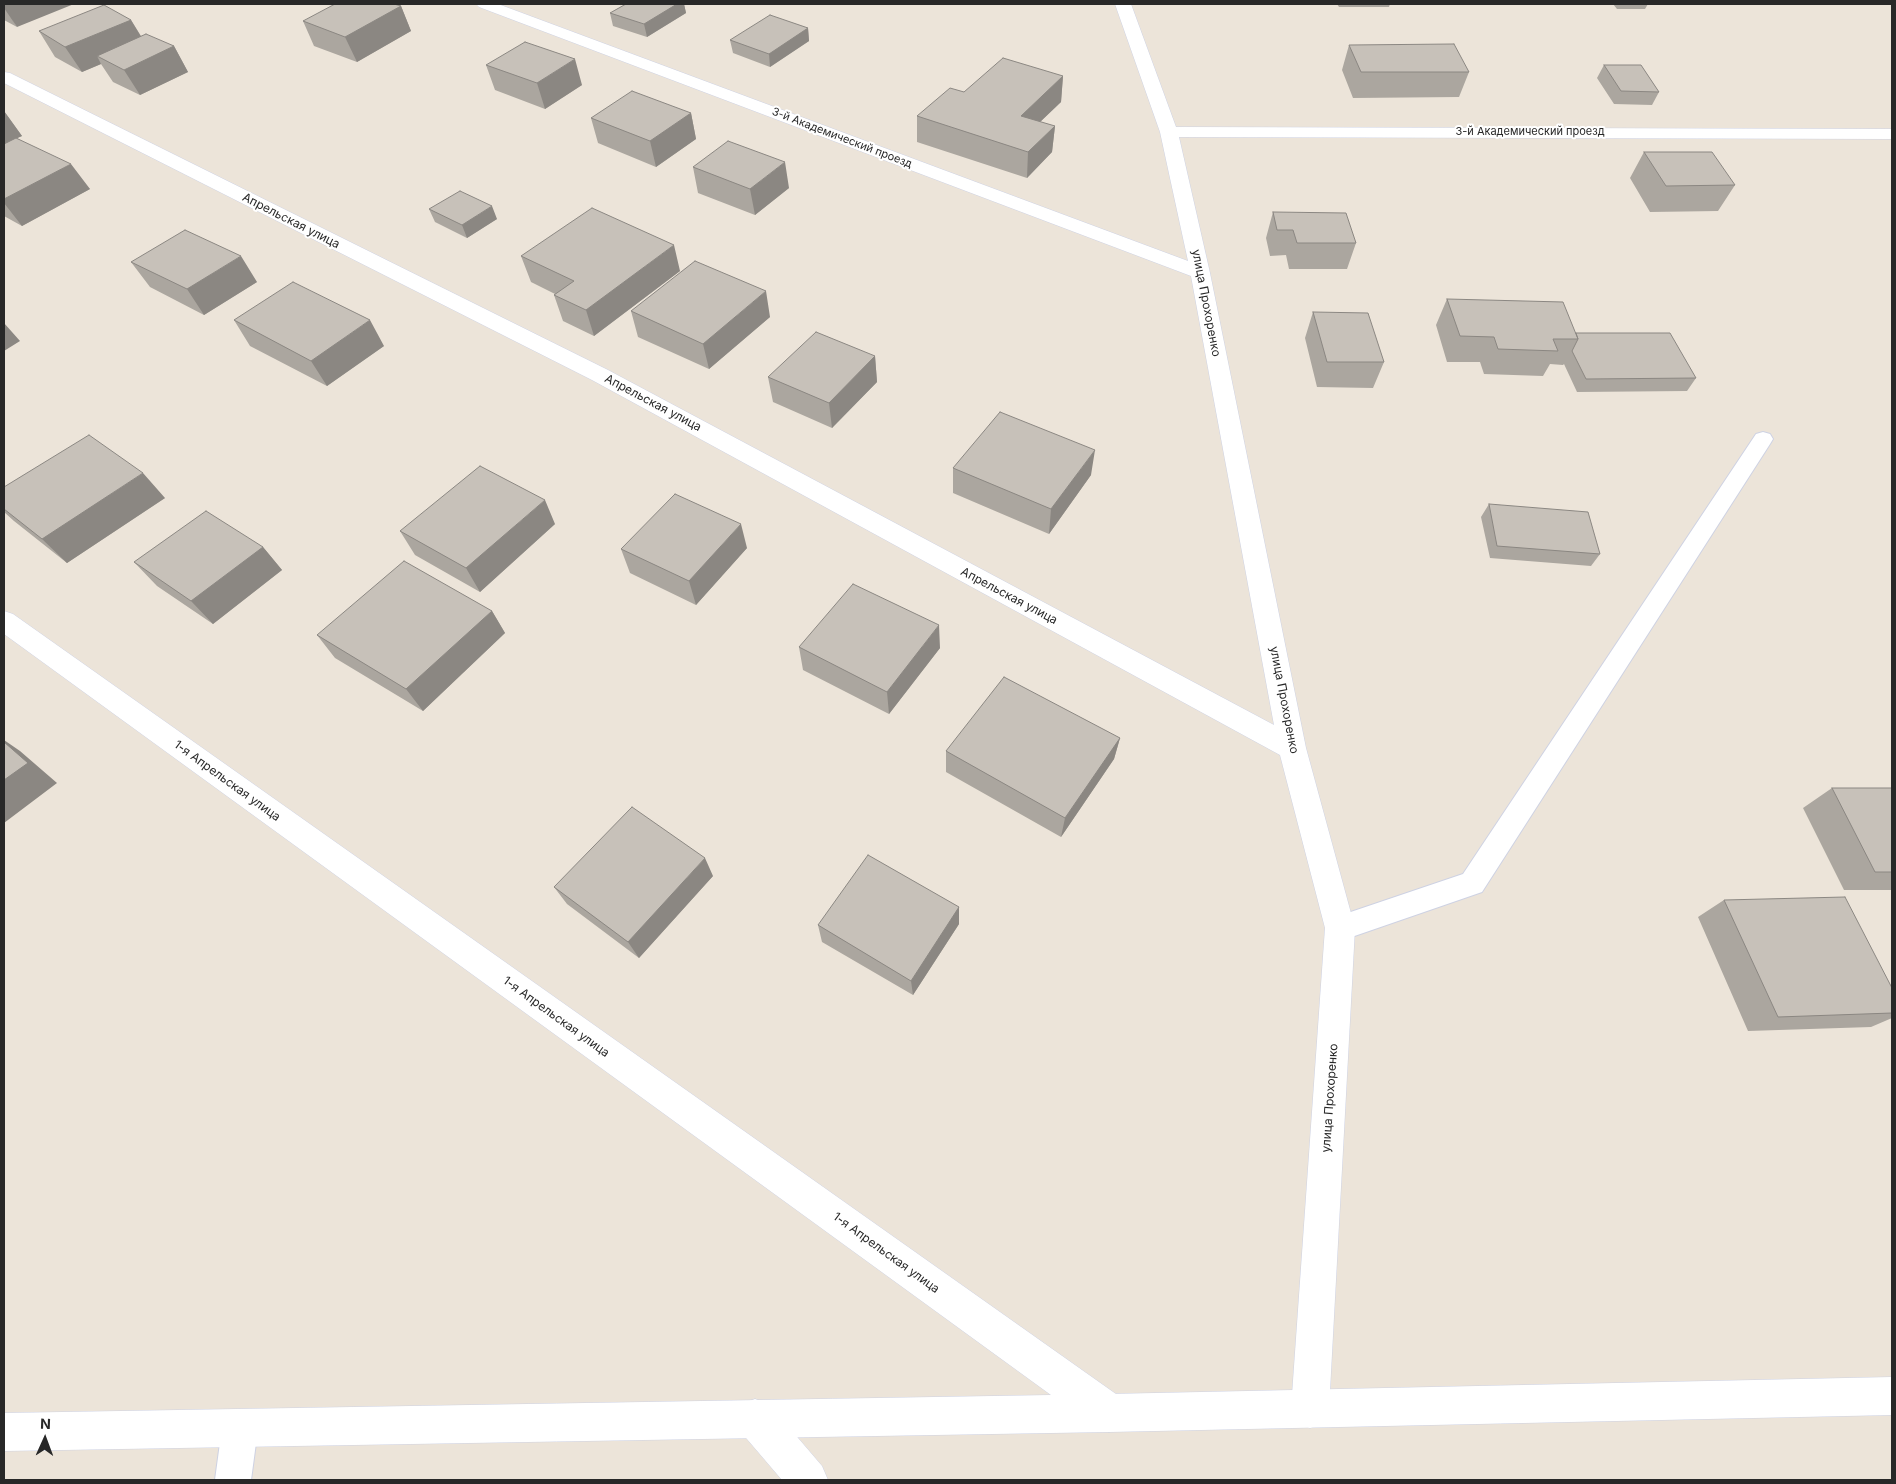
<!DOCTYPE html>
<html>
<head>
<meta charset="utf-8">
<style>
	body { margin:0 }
	#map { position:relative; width:1896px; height:1484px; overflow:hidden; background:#ece4d9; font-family:Inter,sans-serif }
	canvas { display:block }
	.frame { position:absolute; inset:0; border:5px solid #282828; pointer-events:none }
	.north { position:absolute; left:20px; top:1414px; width:50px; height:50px; -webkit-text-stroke:4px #fff; paint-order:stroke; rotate:2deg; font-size:14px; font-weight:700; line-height:20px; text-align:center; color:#282828 }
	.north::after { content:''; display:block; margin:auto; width:18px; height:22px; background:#282828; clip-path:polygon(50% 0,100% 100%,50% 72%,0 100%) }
</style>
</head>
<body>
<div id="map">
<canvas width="1896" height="1484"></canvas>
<div class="frame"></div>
<div class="north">N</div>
</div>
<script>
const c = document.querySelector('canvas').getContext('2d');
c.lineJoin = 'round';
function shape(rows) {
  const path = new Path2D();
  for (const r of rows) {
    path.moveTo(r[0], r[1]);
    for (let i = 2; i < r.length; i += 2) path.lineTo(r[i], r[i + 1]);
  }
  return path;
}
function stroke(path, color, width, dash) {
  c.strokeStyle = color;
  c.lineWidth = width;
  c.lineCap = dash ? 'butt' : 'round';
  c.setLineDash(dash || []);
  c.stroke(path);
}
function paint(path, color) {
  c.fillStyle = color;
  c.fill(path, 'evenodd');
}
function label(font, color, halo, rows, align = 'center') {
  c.font = font + ' Inter,sans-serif';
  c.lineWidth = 4;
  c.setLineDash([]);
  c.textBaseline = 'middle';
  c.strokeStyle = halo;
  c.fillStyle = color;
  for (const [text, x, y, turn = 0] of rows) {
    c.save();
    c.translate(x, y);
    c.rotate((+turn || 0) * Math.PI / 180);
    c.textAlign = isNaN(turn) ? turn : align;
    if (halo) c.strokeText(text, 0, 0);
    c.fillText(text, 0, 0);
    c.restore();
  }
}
const lane = shape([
	[1763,432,1770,434,1773,439,1770,444,1482,892,1340,941,1330,937,1326,928,1330,919,1463,874,1756,434,1763,432],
	[240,1410,252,1416,258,1428,251,1480,215,1480,222,1428,228,1416,240,1410]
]);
const street = shape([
	[476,4,498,4,1188,261,1160,132,1115,4,1131,4,1176,127,1892,129,1892,139,1179,137,1210,273,1306,748,1355,928,1329,1409,1324,1423,1310,1428,1296,1423,1291,1409,1325,928,1280,755,592,380,4,83,4,72,10,73,608,370,1274,725,1191,276,479,7,476,4],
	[4,611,13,614,1123,1399,1128,1413,1123,1427,1109,1432,1095,1427,4,634,4,611],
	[755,1399,769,1404,822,1466,828,1480,782,1480,741,1432,736,1418,741,1404,755,1399]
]);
const secondary = shape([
	[1892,1377,1892,1415,1109,1432,4,1451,4,1413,1109,1394,1892,1377]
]);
stroke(lane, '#ced2e3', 2);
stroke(street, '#ced2e3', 1);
stroke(secondary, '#ced2e3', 1);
paint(lane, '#fff');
paint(street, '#fff');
paint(secondary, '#fff');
paint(shape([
	[4,4,17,27,4,20],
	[626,4,684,4,686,13,647,37,613,26,610,13],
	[1337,4,1390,4,1389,7,1339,7],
	[1613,4,1648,4,1645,9,1617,9],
	[401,6,411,31,357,62,314,46,303,21],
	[131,20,141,36,174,46,188,72,140,95,113,82,101,64,82,72,55,57,39,31],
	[808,28,809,41,770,67,733,53,730,40],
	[1349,45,1469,72,1459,97,1353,98,1342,70],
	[486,65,582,85,545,109,495,90],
	[1604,65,1659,92,1652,105,1614,104,1597,78],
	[1063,76,1061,102,1040,122,1055,126,1052,152,1027,178,917,142,917,116,964,92],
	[4,111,22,136,17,138,90,189,22,226,4,216],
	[691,113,696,139,656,167,598,143,591,118],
	[1644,152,1735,185,1718,211,1650,212,1630,178],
	[693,167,789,188,755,215,698,193],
	[429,209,497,219,467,238,435,222],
	[1273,212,1356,243,1347,269,1289,269,1286,255,1270,256,1266,238],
	[521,256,680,271,594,336,563,321,554,295,555,294,531,282],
	[131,262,257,282,204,315,150,287],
	[1447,299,1576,333,1696,378,1687,391,1577,392,1564,364,1563,365,1550,364,1543,376,1484,374,1480,362,1447,362,1436,325],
	[631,311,770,317,709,369,638,337],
	[1313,312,1384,362,1373,388,1317,387,1305,338],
	[234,320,384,346,327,386,250,346],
	[875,356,877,382,832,428,773,402,768,377],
	[953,468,1091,475,1049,534,953,493],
	[4,487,165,498,67,563,14,521,4,512],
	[1489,504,1600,554,1591,566,1490,558,1481,517],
	[555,524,480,592,415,555,400,531],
	[263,547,282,570,213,624,157,586,134,562],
	[747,548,696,605,630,573,621,549],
	[492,611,505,633,423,711,335,658,317,635],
	[799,647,940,648,889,714,803,670],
	[1120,738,1114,759,1061,837,946,772,946,751],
	[1832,788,1892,788,1892,890,1844,890,1803,808],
	[713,876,639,958,567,904,554,887],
	[1724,900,1892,988,1892,1018,1871,1027,1748,1031,1698,917],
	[959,907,959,924,913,995,822,942,818,925]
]), '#aba69f');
paint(shape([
	[4,4,74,4,17,27,4,8],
	[677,4,684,4,686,13,647,37,644,24],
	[401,6,411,31,357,62,345,37],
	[131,20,146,45,97,56,101,64,82,72,65,47],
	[808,28,809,41,770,67,769,54],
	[174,46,188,72,140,95,124,70],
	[575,59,582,85,545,109,537,83],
	[1063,76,1061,102,1019,142,1021,116],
	[4,111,22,136,4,144],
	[691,113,696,139,656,167,650,141],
	[1055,126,1052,152,1027,178,1028,152],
	[785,162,789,188,755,215,750,189],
	[71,164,90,189,22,226,4,203,4,199],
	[492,206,497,219,467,238,462,225],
	[674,245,680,271,594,336,586,310],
	[241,256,257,282,204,315,187,289],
	[766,291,770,317,709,369,703,344],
	[370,320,384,346,327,386,311,361],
	[4,323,20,341,4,351],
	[875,356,877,382,832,428,829,403],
	[1095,450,1091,475,1049,534,1051,509],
	[143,473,165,498,67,563,42,539],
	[545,500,555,524,480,592,466,568],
	[741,524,747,548,696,605,689,581],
	[263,547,282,570,213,624,191,601],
	[492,611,505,633,423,711,406,689],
	[939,625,940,648,889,714,887,692],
	[1120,738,1114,759,1061,837,1065,818],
	[4,740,20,751,57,783,4,823],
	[705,858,713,876,639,958,628,942],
	[959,907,959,924,913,995,911,981]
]), '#8b8782');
const building = shape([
	[335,4,394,4,401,6,345,37,303,21,335,4],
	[626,4,677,4,644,24,610,13,626,4],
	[104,5,131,20,65,47,39,31,104,5],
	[770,15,808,28,769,54,730,40,770,15],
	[146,34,174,46,124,70,97,56,146,34],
	[525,42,575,59,537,83,486,65,525,42],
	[1454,44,1469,72,1361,72,1349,45,1454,44],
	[1003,58,1063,76,1021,116,1055,126,1028,152,917,116,950,88,964,92,1003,58],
	[1604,65,1641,65,1659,92,1621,91,1604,65],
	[632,91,691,113,650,141,591,118,632,91],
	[16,138,71,164,4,199,4,144,16,138],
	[728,141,785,162,750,189,693,167,728,141],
	[1644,152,1712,152,1735,185,1666,186,1644,152],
	[460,191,492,206,462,225,429,209,460,191],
	[592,208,674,245,586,310,554,295,574,281,521,256,592,208],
	[1273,212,1346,213,1356,243,1297,243,1293,230,1277,230,1273,212],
	[185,230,241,256,187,289,131,262,185,230],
	[695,261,766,291,703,344,631,311,695,261],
	[293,282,370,320,311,361,234,320,293,282],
	[1447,299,1563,302,1578,339,1553,339,1558,351,1498,349,1494,337,1460,336,1447,299],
	[1313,312,1368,313,1384,362,1327,362,1313,312],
	[816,332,875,356,829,403,768,377,816,332],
	[1576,333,1670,333,1696,378,1586,379,1572,351,1578,339,1576,333],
	[1000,412,1095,450,1051,509,953,468,1000,412],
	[89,435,143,473,42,539,4,509,4,487,89,435],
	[480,466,545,500,466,568,400,531,480,466],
	[675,494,741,524,689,581,621,549,675,494],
	[1489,504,1588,512,1600,554,1497,546,1489,504],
	[206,511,263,547,191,601,134,562,206,511],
	[404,561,492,611,406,689,317,635,404,561],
	[853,584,939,625,887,692,799,647,853,584],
	[1004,677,1120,738,1065,818,946,751,1004,677],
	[4,742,28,763,4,780,4,742],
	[1832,788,1892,788,1892,872,1875,872,1832,788],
	[632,807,705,858,628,942,554,887,632,807],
	[868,855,959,907,911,981,818,925,868,855],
	[1845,897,1892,988,1892,1013,1778,1017,1724,900,1845,897]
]);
paint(building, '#c7c1b9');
stroke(building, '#8b8782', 1);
label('11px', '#282828', '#fff', [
	["3-й Академический проезд",1530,132],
	["3-й Академический проезд",842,138,21]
]);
label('12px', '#282828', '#fff', [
	["Апрельская улица",291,221,27],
	["улица Прохоренко",1206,303,79],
	["Апрельская улица",653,403,28],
	["Апрельская улица",1009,596,28],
	["улица Прохоренко",1284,700,79],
	["1-я Апрельская улица",227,781,36],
	["1-я Апрельская улица",556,1017,36],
	["улица Прохоренко",1330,1098,-86],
	["1-я Апрельская улица",886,1253,36]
]);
</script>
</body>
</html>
